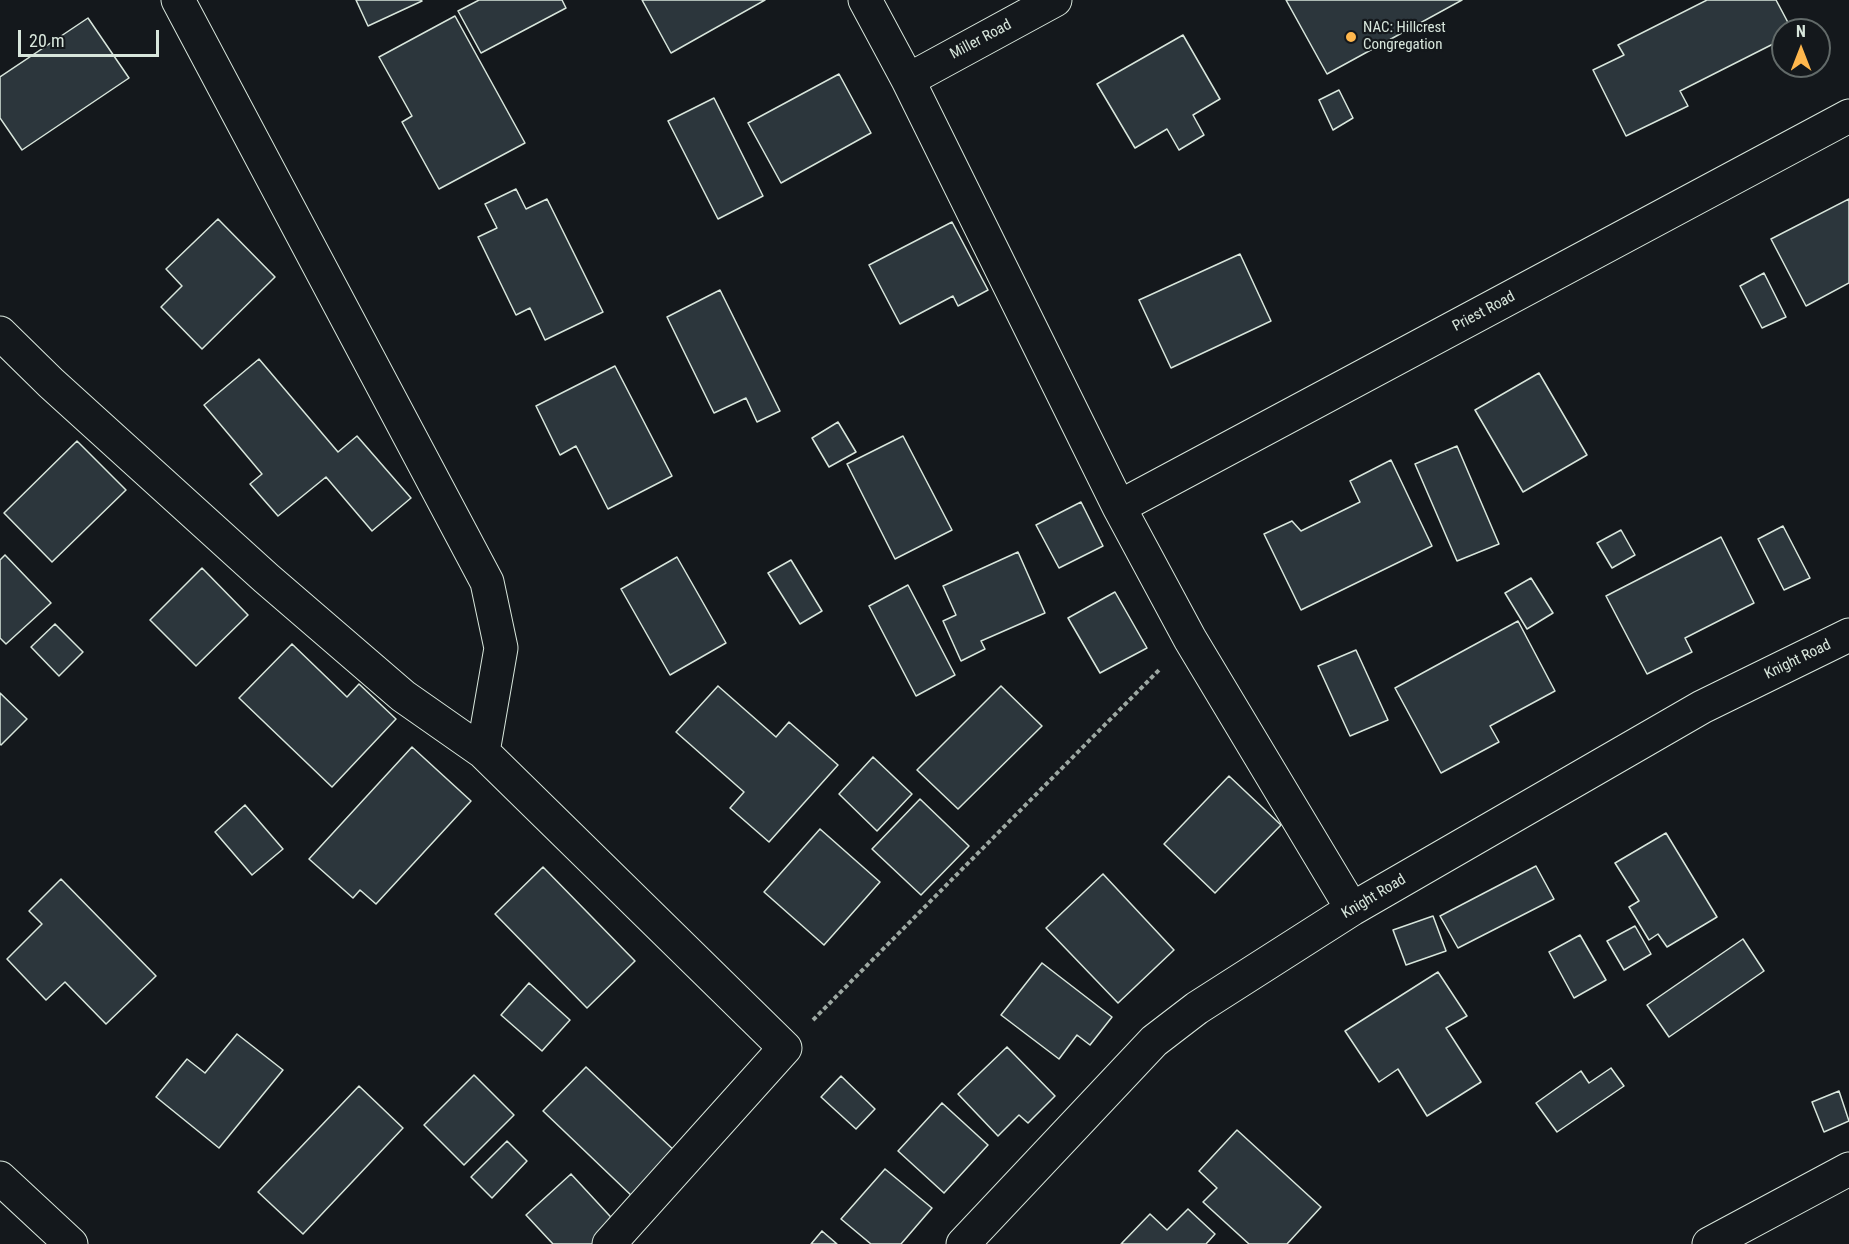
<!DOCTYPE html>
<html>
<head>
<meta charset="utf-8">
<style>
	body { margin:0 }
	#map { position:relative; width:1849px; height:1244px; overflow:hidden; background:#14181c; font-family:"Roboto Condensed",sans-serif }
	canvas { display:block }
	.north { position:absolute; left:1771px; top:18px; width:60px; height:60px; box-sizing:border-box; background:#14181c; border:2px solid #626a69; border-radius:50%; rotate:0deg; font-size:16px; font-weight:700; line-height:24px; text-align:center; color:#d8e6dc }
	.north::after { content:''; display:block; margin:auto; width:21px; height:27px; background:#ffb74d; clip-path:polygon(50% 0,100% 100%,50% 72%,0 100%) }
	.scale { position:absolute; left:18px; top:30px; width:141px; height:27px; box-sizing:border-box; border:3px solid #d8e6dc; border-top:0; padding-left:8px; font-size:18px; line-height:21px; white-space:nowrap; color:#d8e6dc; -webkit-text-stroke:4px #14181c; paint-order:stroke }
</style>
</head>
<body>
<div id="map">
<canvas width="1849" height="1244"></canvas>
<div class="north">N</div>
<div class="scale">20 m</div>
</div>
<script>
const c = document.querySelector('canvas').getContext('2d');
c.lineJoin = 'round';
function paint(path, color) {
  c.fillStyle = color;
  c.fill(path, 'evenodd');
}
function shape(rows) {
  const path = new Path2D();
  for (const r of rows) {
    path.moveTo(r[0], r[1]);
    for (let i = 2; i < r.length; i += 2) path.lineTo(r[i], r[i + 1]);
  }
  return path;
}
function stroke(path, color, width, dash) {
  c.strokeStyle = color;
  c.lineWidth = width;
  c.lineCap = dash ? 'butt' : 'round';
  c.setLineDash(dash || []);
  c.stroke(path);
}
function label(font, color, halo, rows, align = 'center') {
  c.font = font + ' "Roboto Condensed",sans-serif';
  c.lineWidth = 4.5;
  c.setLineDash([]);
  c.textBaseline = 'middle';
  c.strokeStyle = halo;
  c.fillStyle = color;
  for (const [text, x, y, turn = 0] of rows) {
    c.save();
    c.translate(x, y);
    c.rotate((+turn || 0) * Math.PI / 180);
    c.textAlign = isNaN(turn) ? turn : align;
    if (halo) c.strokeText(text, 0, 0);
    c.fillText(text, 0, 0);
    c.restore();
  }
}
const building = shape([
	[356,0,421,0,422,1,368,26,356,0],
	[479,0,562,0,566,8,481,53,458,11,479,0],
	[642,0,765,0,671,53,642,0],
	[1286,0,1462,0,1327,74,1286,0],
	[1707,0,1776,0,1792,30,1783,30,1783,39,1680,91,1688,106,1626,136,1593,70,1624,55,1618,45,1707,0],
	[455,16,525,143,439,189,402,122,412,116,379,57,455,16],
	[88,18,129,78,22,150,0,118,0,77,88,18],
	[1183,35,1220,99,1193,115,1204,135,1179,150,1167,129,1135,148,1097,84,1183,35],
	[839,74,871,133,781,183,748,123,839,74],
	[1339,90,1353,118,1333,130,1319,100,1339,90],
	[714,98,763,196,718,219,668,121,714,98],
	[516,189,526,209,547,199,603,312,545,340,530,308,516,315,478,237,497,228,485,204,516,189],
	[1849,199,1849,283,1806,306,1771,239,1849,199],
	[218,219,275,277,202,349,161,307,182,286,166,269,218,219],
	[952,222,988,290,958,306,953,296,900,324,869,265,952,222],
	[1240,254,1271,321,1171,368,1139,300,1240,254],
	[1764,273,1786,317,1762,328,1740,286,1764,273],
	[720,290,780,411,757,422,746,398,714,413,667,317,720,290],
	[259,359,338,452,357,436,411,498,372,531,326,477,278,516,250,484,262,474,204,405,259,359],
	[615,366,672,476,608,509,576,446,560,455,536,406,615,366],
	[1539,373,1587,455,1523,492,1475,410,1539,373],
	[838,422,856,452,829,467,812,438,838,422],
	[903,436,952,530,895,559,847,464,903,436],
	[77,441,126,490,52,562,4,513,77,441],
	[1457,446,1499,544,1457,561,1415,464,1457,446],
	[1391,460,1432,546,1301,610,1264,534,1292,521,1301,531,1360,502,1350,481,1391,460],
	[1081,502,1103,546,1059,568,1036,525,1081,502],
	[1783,526,1810,578,1784,590,1758,539,1783,526],
	[1621,530,1635,555,1612,568,1597,543,1621,530],
	[1721,537,1754,603,1685,638,1692,652,1647,674,1606,596,1721,537],
	[1018,552,1045,613,981,641,985,649,961,661,943,621,956,615,943,586,1018,552],
	[5,555,51,603,6,644,0,638,0,560,5,555],
	[677,557,726,643,670,675,621,589,677,557],
	[791,560,822,611,800,624,768,573,791,560],
	[202,568,248,615,196,666,150,620,202,568],
	[1531,578,1553,613,1527,629,1505,593,1531,578],
	[908,585,955,675,916,696,869,606,908,585],
	[1115,592,1147,648,1100,673,1068,618,1115,592],
	[1518,621,1555,691,1490,726,1499,742,1441,773,1395,688,1518,621],
	[55,624,83,652,59,676,31,647,55,624],
	[292,644,347,697,359,684,396,719,332,787,239,698,292,644],
	[1356,650,1388,720,1350,736,1318,666,1356,650],
	[718,686,776,737,789,722,838,765,769,842,730,808,744,792,676,732,718,686],
	[1001,686,1042,726,958,809,917,770,1001,686],
	[0,693,27,719,1,745,0,744,0,693],
	[412,747,471,801,376,904,360,890,353,898,309,859,412,747],
	[873,757,912,794,877,831,839,794,873,757],
	[1229,776,1281,825,1215,893,1164,844,1229,776],
	[920,799,969,846,921,895,872,849,920,799],
	[245,805,283,849,252,875,215,832,245,805],
	[820,829,880,882,824,945,764,892,820,829],
	[1666,833,1717,917,1667,947,1658,934,1649,940,1629,907,1639,901,1615,863,1666,833],
	[1536,866,1554,899,1458,948,1440,916,1536,866],
	[543,867,635,961,587,1008,495,914,543,867],
	[1103,874,1174,950,1118,1003,1046,928,1103,874],
	[61,879,156,976,106,1024,65,982,46,1000,7,959,42,924,29,911,61,879],
	[1433,916,1446,951,1406,965,1393,930,1433,916],
	[1635,926,1651,954,1624,970,1607,941,1635,926],
	[1580,935,1606,980,1574,998,1549,952,1580,935],
	[1743,939,1764,971,1669,1037,1647,1005,1743,939],
	[1042,963,1112,1017,1090,1045,1077,1035,1059,1059,1001,1015,1042,963],
	[1438,972,1467,1016,1446,1028,1481,1082,1427,1116,1398,1069,1379,1082,1345,1031,1438,972],
	[529,983,570,1020,542,1051,501,1015,529,983],
	[237,1034,283,1070,219,1148,156,1097,187,1059,205,1073,237,1034],
	[1007,1047,1055,1096,1028,1123,1019,1115,998,1136,958,1094,1007,1047],
	[586,1067,677,1153,634,1198,543,1111,586,1067],
	[1611,1068,1624,1086,1557,1132,1536,1103,1581,1071,1589,1083,1611,1068],
	[474,1075,514,1115,464,1165,424,1125,474,1075],
	[841,1076,875,1109,856,1129,821,1097,841,1076],
	[359,1086,403,1128,303,1234,258,1192,359,1086],
	[1839,1091,1849,1121,1824,1132,1812,1102,1839,1091],
	[942,1103,988,1145,944,1193,898,1151,942,1103],
	[1237,1130,1321,1207,1287,1244,1249,1244,1203,1202,1217,1188,1199,1171,1237,1130],
	[507,1141,527,1161,492,1198,471,1177,507,1141],
	[885,1169,932,1208,901,1244,871,1244,841,1219,885,1169],
	[571,1174,621,1228,602,1244,553,1244,526,1215,571,1174],
	[1188,1209,1215,1234,1206,1244,1121,1244,1150,1214,1167,1230,1188,1209],
	[822,1231,837,1244,811,1244,822,1231]
]);
paint(building, '#2c363c');
stroke(building, '#d8e6dc', 1.5);
const minor = shape([
	[178,0,487,582,501,648,483,752],
	[865,0,908,80,1119,507,1190,639,1352,909],
	[908,80,1055,0],
	[0,333,51,383,266,578,403,696,483,752,785,1048,609,1244],
	[1119,507,1849,116],
	[0,1178,71,1244],
	[963,1244,1154,1041,1197,1008,1352,909,1702,707,1849,635],
	[1709,1244,1849,1169]
]);
stroke(minor, '#d8e6dc', 35);
stroke(shape([
	[813,1020,1160,669]
]), '#9da8a2', 4, [4.5, 3]);
stroke(minor, '#14181c', 33);
for (const [x, y, r, color] of [
	[1351,37,6,"#ffb74d"]
]) {
  const dot = new Path2D();
  dot.arc(x, y, r, 0, 2 * Math.PI);
  c.fillStyle = color;
  c.fill(dot);
  stroke(dot, '#14181c', 2);
}
label('15px', '#d8e6dc', '#14181c', [
	["NAC: Hillcrest",1363,28],
	["Congregation",1363,45]
], 'left');
label('15px', '#d8e6dc', '#14181c', [
	["Miller Road",981,40,-28],
	["Priest Road",1484,312,-28],
	["Knight Road",1798,660,-26],
	["Knight Road",1374,897,-31]
]);
</script>
</body>
</html>
